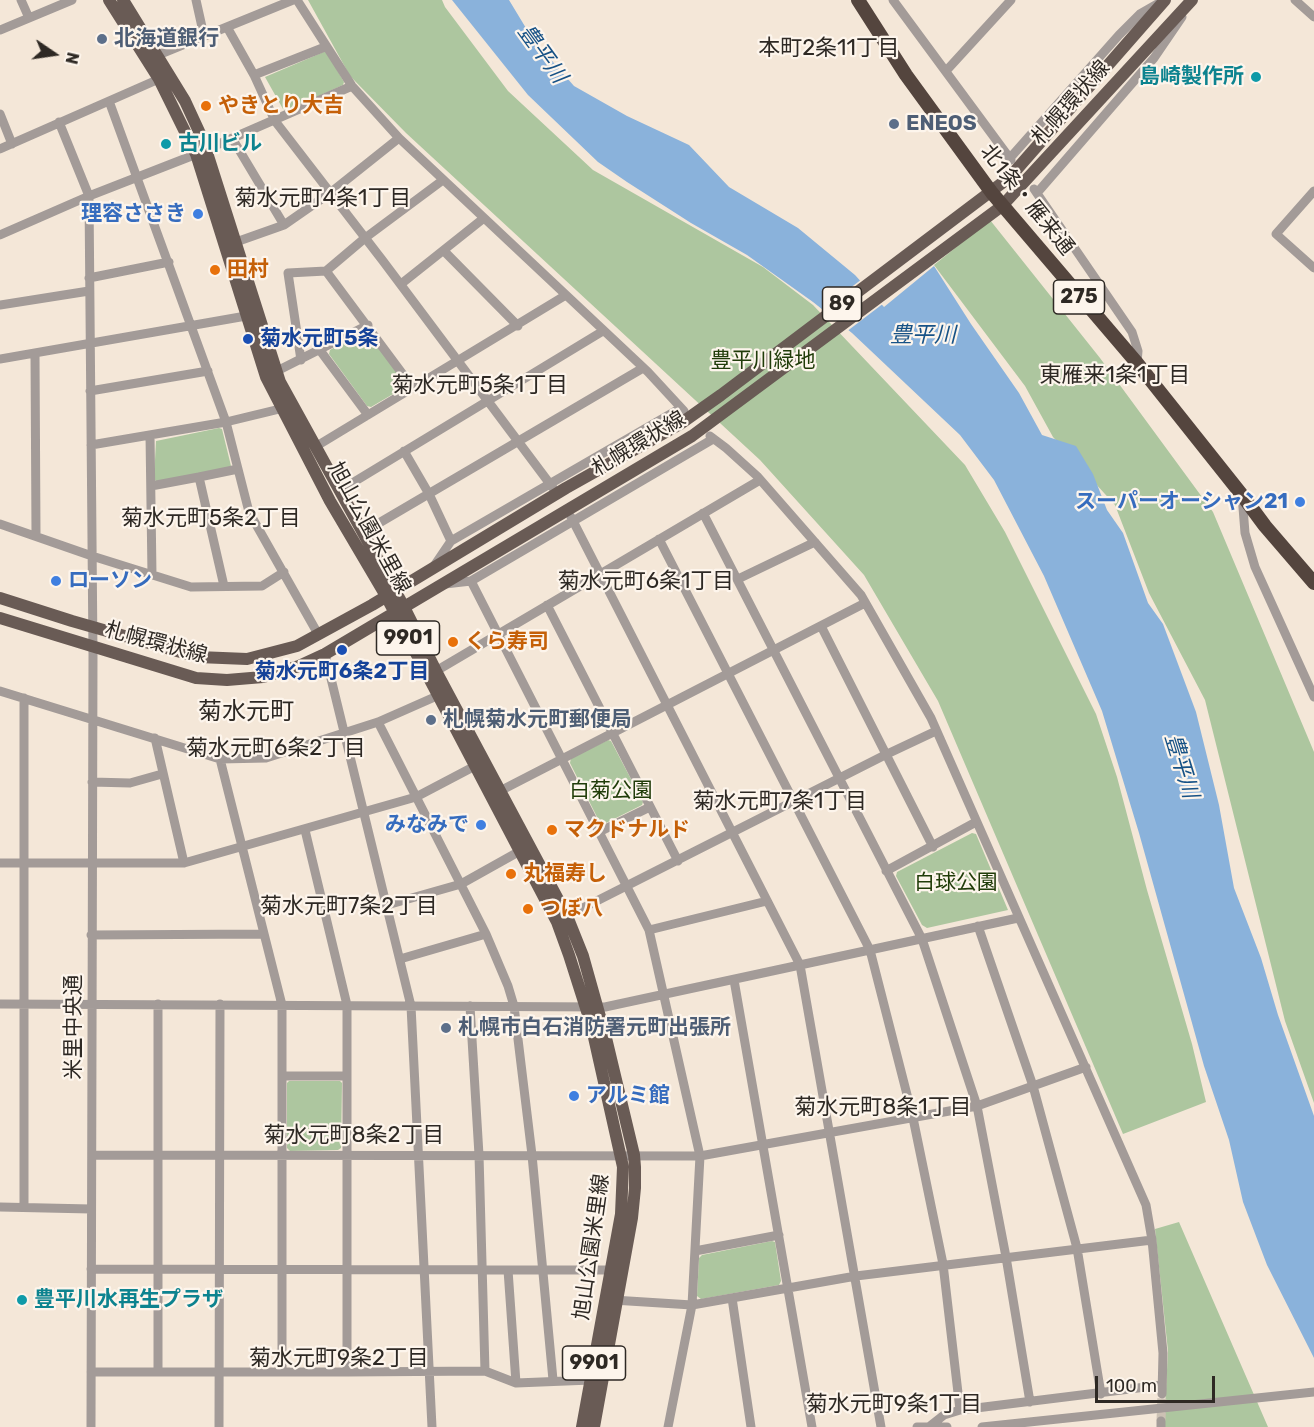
<!DOCTYPE html>
<html>
<head>
<meta charset="utf-8">
<style>
	body { margin:0 }
	#map { position:relative; width:1314px; height:1427px; overflow:hidden; background:#f4e7d8; font-family:Rubik,sans-serif }
	canvas { display:block }
	.north { position:absolute; left:24px; top:24px; width:60px; height:60px; -webkit-text-stroke:4px #fdf5ec; paint-order:stroke; rotate:103deg; font-size:16px; font-weight:700; line-height:24px; text-align:center; color:#2e2924 }
	.north::after { content:''; display:block; margin:auto; width:21px; height:27px; background:#2e2924; clip-path:polygon(50% 0,100% 100%,50% 72%,0 100%) }
	.scale { position:absolute; left:1095px; top:1376px; width:120px; height:27px; box-sizing:border-box; border:3px solid #2e2924; border-top:0; padding-left:8px; font-size:18px; line-height:21px; white-space:nowrap; color:#2e2924; -webkit-text-stroke:4px #fdf5ec; paint-order:stroke }
</style>
</head>
<body>
<div id="map">
<canvas width="1314" height="1427"></canvas>
<div class="north">N</div>
<div class="scale">100 m</div>
</div>
<script>
const c = document.querySelector('canvas').getContext('2d');
c.lineJoin = 'round';
function paint(path, color) {
  c.fillStyle = color;
  c.fill(path, 'evenodd');
}
function shape(rows) {
  const path = new Path2D();
  for (const r of rows) {
    path.moveTo(r[0], r[1]);
    for (let i = 2; i < r.length; i += 2) path.lineTo(r[i], r[i + 1]);
  }
  return path;
}
function stroke(path, color, width, dash) {
  c.strokeStyle = color;
  c.lineWidth = width;
  c.lineCap = dash ? 'butt' : 'round';
  c.setLineDash(dash || []);
  c.stroke(path);
}
function label(font, color, halo, rows, align = 'center') {
  c.font = font + ' Rubik,"Noto Sans JP",sans-serif';
  c.lineWidth = 4.5;
  c.setLineDash([]);
  c.textBaseline = 'middle';
  c.strokeStyle = halo;
  c.fillStyle = color;
  for (const [text, x, y, turn = 0] of rows) {
    c.save();
    c.translate(x, y);
    c.rotate((+turn || 0) * Math.PI / 180);
    c.textAlign = isNaN(turn) ? turn : align;
    if (halo) c.strokeText(text, 0, 0);
    c.fillText(text, 0, 0);
    c.restore();
  }
}
paint(shape([
	[308,0,442,0,445,7,508,91,593,170,763,267,813,305,965,465,1005,532,1096,714,1117,777,1147,890,1192,1044,1206,1102,1123,1134,938,701,864,575,760,460,406,133,350,76],
	[326,51,344,82,343,85,287,110,283,109,265,77],
	[990,220,1100,358,1213,512,1314,752,1314,1103,1285,1021,1205,700,1149,593,1115,505,1053,437,1025,386,934,265],
	[362,331,367,332,406,383,405,387,371,407,367,406,329,354,330,350],
	[219,428,222,429,231,466,230,468,157,482,154,479,156,441],
	[608,740,611,741,643,802,642,805,604,824,600,823,570,763,571,758],
	[972,833,976,834,1008,910,927,928,922,925,896,876,897,872],
	[289,1081,340,1081,342,1083,341,1148,338,1150,290,1151,287,1148,287,1083],
	[1179,1222,1268,1427,1164,1427,1168,1351,1155,1229],
	[772,1241,775,1242,781,1281,779,1285,701,1299,697,1296,699,1258,702,1255]
]), '#adc69f');
paint(shape([
	[452,0,509,0,532,38,574,86,627,116,689,145,729,187,798,228,855,275,884,307,934,266,971,324,1019,393,1042,435,1076,446,1093,474,1107,510,1123,533,1148,603,1163,624,1196,712,1219,805,1234,888,1261,958,1278,1015,1314,1116,1314,1358,1267,1265,1243,1202,1229,1140,1204,1066,1139,833,1102,711,1044,576,994,480,960,435,852,333,813,302,747,255,691,223,627,182,598,162,528,95]
]), '#8ab2db');
paint(shape([
	[862,279,884,303,846,332,820,311]
]), '#f4e7d8');
stroke(shape([
	[1161,1421,1162,1394]
]), '#ccc1b4', 9, [9, 4.5]);
stroke(shape([
	[21,0,29,18],
	[196,0,204,36],
	[297,0,352,86,399,138,648,372,684,411],
	[893,0,1011,160],
	[1295,0,1314,17],
	[227,27,254,75,275,121,383,261,553,488],
	[0,30,72,0],
	[158,55,293,0],
	[946,71,1011,0],
	[254,75,325,47],
	[109,101,226,422,249,512,318,634],
	[0,114,12,144],
	[59,122,89,196,93,654,91,1427],
	[232,138,284,225],
	[0,149,159,79],
	[1010,158,1119,35,1140,14,1159,3],
	[1034,189,1132,332,1138,351,1137,363],
	[1314,191,1276,234,1314,268],
	[1037,193,1154,58,1182,17],
	[0,235,89,196,189,157,352,86],
	[236,242,284,225,330,193,399,138],
	[444,251,518,326],
	[89,278,169,262],
	[401,284,484,218],
	[0,305,89,291],
	[319,349,368,415],
	[35,353,36,535],
	[0,359,246,316],
	[301,360,288,273,326,271],
	[271,374,368,325],
	[413,388,326,271,365,238,443,180],
	[90,391,208,371],
	[150,435,152,575],
	[710,436,726,448,757,476,861,595,931,718,1146,1205,1152,1240,1163,1353,1162,1394],
	[91,445,226,422,288,407],
	[315,447,566,295],
	[404,451,429,494,451,541],
	[199,477,238,469],
	[151,486,199,477,224,586],
	[339,491,603,331],
	[1242,495,1245,533,1255,567,1314,697],
	[703,513,922,939,977,1106,1006,1257,1030,1402],
	[571,517,800,965,881,1427],
	[0,524,92,556,191,587,262,586,284,572],
	[362,533,643,368],
	[659,539,870,950,913,1118,943,1264,960,1410],
	[434,566,451,541,681,408],
	[738,579,815,542],
	[471,581,649,930,700,1156,692,1305,668,1427],
	[445,584,471,581,713,439],
	[547,605,678,861],
	[821,626,933,847],
	[325,654,411,1006,432,1427],
	[436,671,760,480],
	[0,691,220,759,266,758,378,722,437,696],
	[378,722,486,934,508,986,514,1006,532,1155,553,1380],
	[155,738,184,863],
	[220,759,282,1005,282,1372],
	[92,782,130,783,162,774],
	[496,793,865,603],
	[305,830,347,1005,347,1372],
	[599,832,650,807],
	[0,863,184,863,416,797,475,766],
	[886,871,976,822],
	[387,905,461,884,520,851],
	[567,916,885,755,936,731],
	[978,926,1033,1086,1077,1248,1101,1394],
	[649,930,767,901],
	[91,935,264,934],
	[400,959,486,934],
	[734,980,812,1427],
	[0,1004,605,1007,1018,918],
	[470,1006,479,1155,485,1371],
	[282,1076,347,1076],
	[92,1155,700,1156,977,1106,1086,1067],
	[0,1207,91,1209],
	[24,1207,24,698],
	[695,1251,779,1235],
	[91,1269,611,1270],
	[508,1270,516,1383],
	[732,1298,751,1427],
	[613,1300,692,1305,856,1276,1152,1240],
	[158,1371,158,1004],
	[91,1372,347,1372,485,1371,516,1383,591,1380],
	[930,1426,944,1415,960,1410,1162,1385],
	[219,1427,220,1004],
	[917,1427,947,1427],
	[982,1427,1314,1392],
	[1161,1427,1161,1421]
]), '#a39b98', 9);
stroke(shape([
	[109,0,159,79,196,154,266,377,330,501,386,596,557,922,569,955,591,1024,623,1167,621,1214,582,1427],
	[123,0,185,101,203,140,280,382,404,607,436,671,567,916,583,956,606,1038,634,1155,635,1167,635,1188,632,1218,594,1427],
	[0,598,72,621,198,657,247,659,297,646,372,605,566,488,680,424,721,395,1010,177,1165,0],
	[0,618,196,678,227,680,263,677,299,666,325,654,692,436,1002,206,1192,0]
]), '#695b55', 12);
stroke(shape([
	[858,0,906,75,992,193,1137,363,1242,495,1265,526,1314,583]
]), '#54453e', 14);
for (const [x, y, r, color] of [
	[102,39,6,"#5c6f8a"],
	[1256,77,6,"#0f9aa8"],
	[206,106,6,"#e8710a"],
	[894,124,6,"#5c6f8a"],
	[166,144,6,"#0f9aa8"],
	[198,214,6,"#3f7fe0"],
	[215,270,6,"#e8710a"],
	[248,339,6,"#1a4fb4"],
	[1300,502,6,"#3f7fe0"],
	[56,581,6,"#3f7fe0"],
	[453,642,6,"#e8710a"],
	[342,650,6,"#1a4fb4"],
	[431,720,6,"#5c6f8a"],
	[481,825,6,"#3f7fe0"],
	[552,830,6,"#e8710a"],
	[511,874,6,"#e8710a"],
	[528,909,6,"#e8710a"],
	[446,1028,6,"#5c6f8a"],
	[574,1096,6,"#3f7fe0"],
	[22,1300,6,"#0f9aa8"]
]) {
  const dot = new Path2D();
  dot.arc(x, y, r, 0, 2 * Math.PI);
  c.fillStyle = color;
  c.fill(dot);
  stroke(dot, '#fdf5ec', 2);
}
for (const [x, y, w] of [
	[1079,297,51],
	[842,304,39],
	[408,638,63],
	[594,1363,63]
]) {
  const box = new Path2D();
  box.roundRect(x - w / 2, y - 17, w, 34, 4.5);
  c.fillStyle = '#fdf5ec';
  c.fill(box);
  stroke(box, '#2e2924', 1.5);
}
label('bold 20px', '#2e2924', null, [
	["275",1079,297],
	["89",842,304],
	["9901",408,638],
	["9901",594,1363]
]);
label('bold 21px', '#4e5e75', '#fdf5ec', [
	["北海道銀行",114,39],
	["ENEOS",906,124],
	["札幌菊水元町郵便局",443,720],
	["札幌市白石消防署元町出張所",458,1028]
], 'left');
label('bold 21px', '#0d838f', '#fdf5ec', [
	["島崎製作所",1244,77,"right"],
	["古川ビル",178,144],
	["豊平川水再生プラザ",34,1300]
], 'left');
label('21px', '#2e2924', '#fdf5ec', [
	["札幌環状線",1071,103,-48],
	["北1条・雁来通",1027,200,51],
	["札幌環状線",639,444,-31],
	["旭山公園米里線",369,528,61],
	["札幌環状線",156,643,15],
	["米里中央通",74,1027,-90],
	["旭山公園米里線",592,1247,-82]
]);
label('bold 21px', '#c56008', '#fdf5ec', [
	["やきとり大吉",218,106],
	["田村",227,270],
	["くら寿司",465,642],
	["マクドナルド",564,830],
	["丸福寿し",523,874],
	["つぼ八",540,909]
], 'left');
label('bold 21px', '#366cbe', '#fdf5ec', [
	["理容ささき",186,214],
	["スーパーオーシャン21",1288,502],
	["ローソン",68,581,"left"],
	["みなみで",469,825],
	["アルミ館",586,1096,"left"]
], 'right');
label('bold 21px', '#164399', '#fdf5ec', [
	["菊水元町5条",260,339],
	["菊水元町6条2丁目",342,672,"center"]
], 'left');
label('21px', '#203c09', '#fdf5ec', [
	["豊平川緑地",763,361],
	["白菊公園",611,791],
	["白球公園",956,883]
]);
label('22px', '#2e2924', '#fdf5ec', [
	["本町2条11丁目",829,49],
	["菊水元町4条1丁目",323,199],
	["東雁来1条1丁目",1115,376],
	["菊水元町5条1丁目",480,386],
	["菊水元町5条2丁目",211,519],
	["菊水元町6条1丁目",646,582],
	["菊水元町6条2丁目",276,749],
	["菊水元町7条1丁目",780,802],
	["菊水元町7条2丁目",349,907],
	["菊水元町8条1丁目",883,1108],
	["菊水元町8条2丁目",354,1136],
	["菊水元町9条2丁目",339,1359],
	["菊水元町9条1丁目",894,1405]
]);
label('italic 22px', '#175286', '#fdf5ec', [
	["豊平川",542,54,54],
	["豊平川",923,336],
	["豊平川",1181,766,73]
]);
label('24px', '#2e2924', '#fdf5ec', [
	["菊水元町",246,712]
]);
</script>
</body>
</html>
